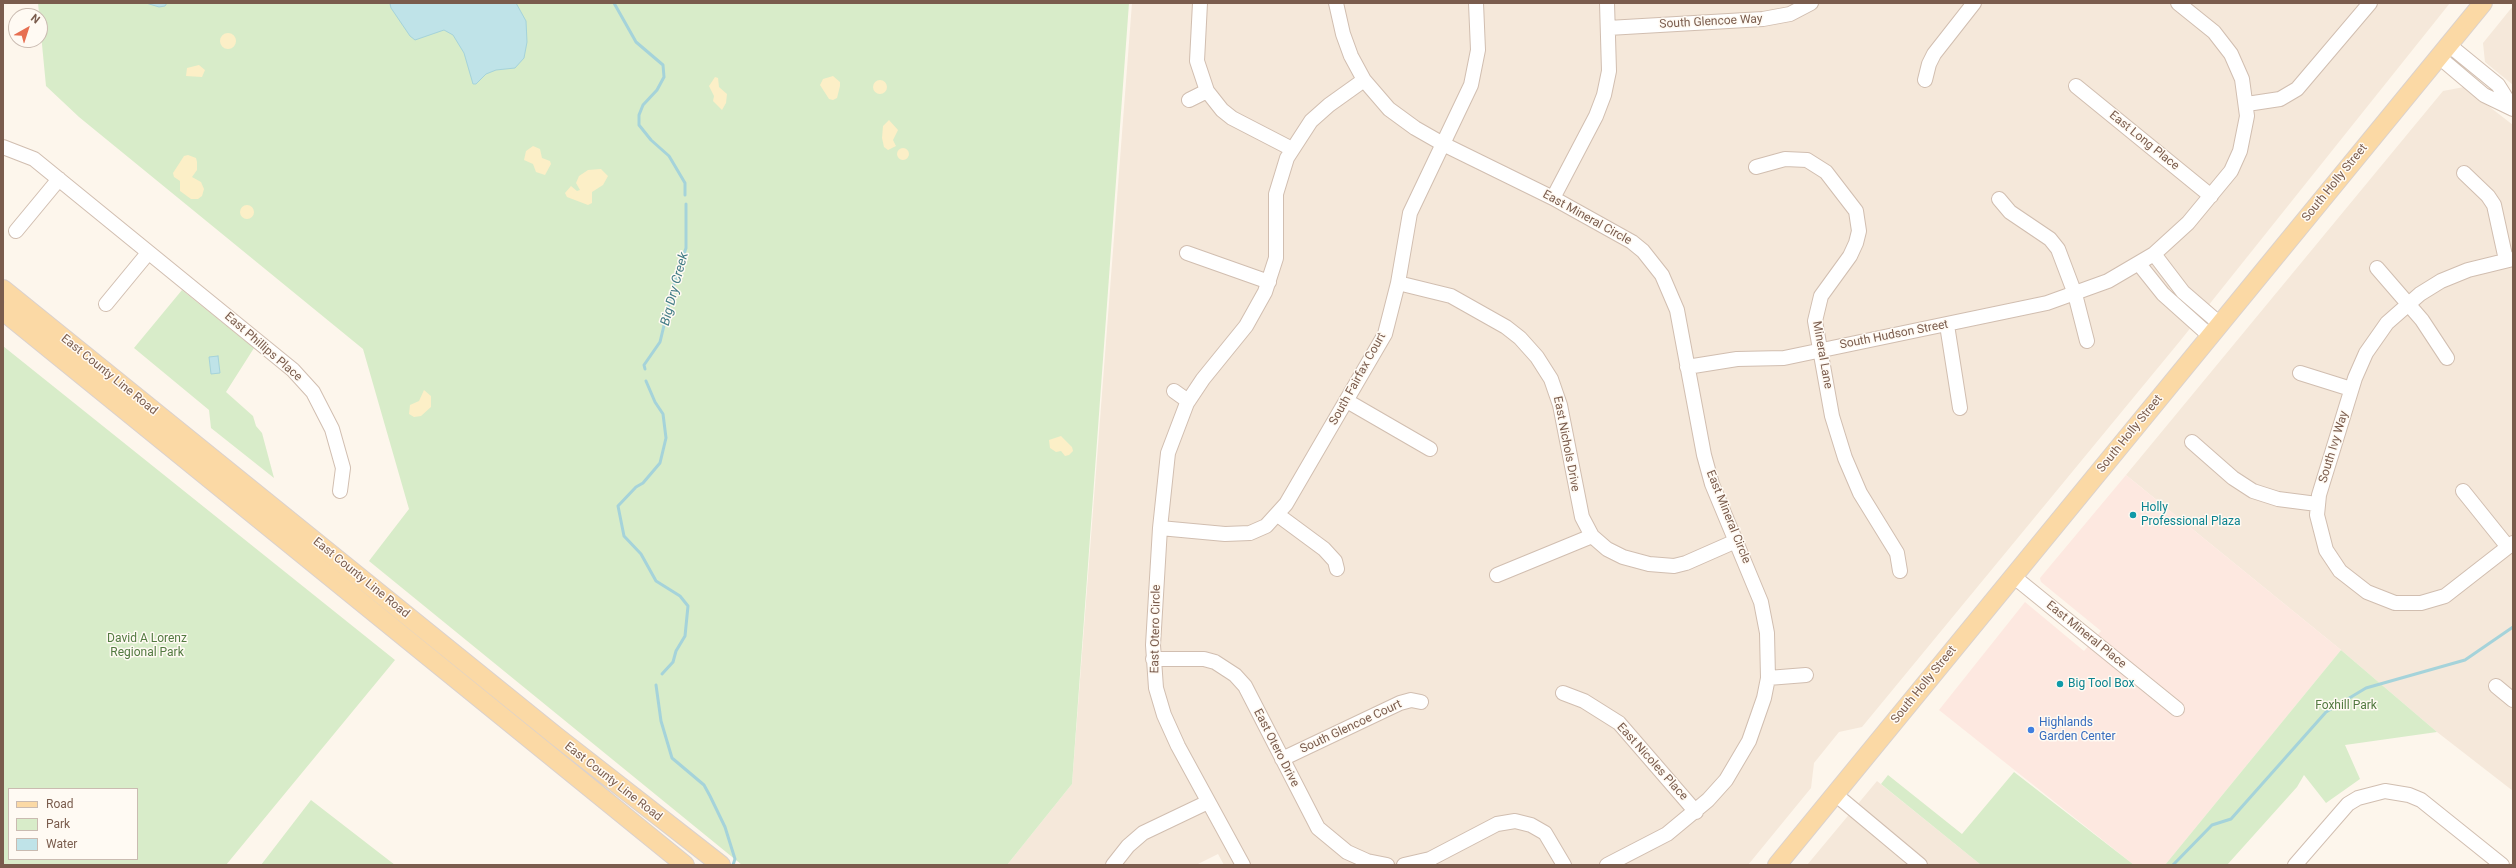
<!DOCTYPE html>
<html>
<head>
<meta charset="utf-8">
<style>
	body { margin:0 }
	#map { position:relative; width:2516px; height:868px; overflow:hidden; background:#fdf6ec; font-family:Roboto,sans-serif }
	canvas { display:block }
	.frame { position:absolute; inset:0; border:4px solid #7a5c4d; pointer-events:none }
	.legend { position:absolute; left:8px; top:788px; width:130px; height:72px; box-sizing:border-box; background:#fffaf3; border:1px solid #cabbb1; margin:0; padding:5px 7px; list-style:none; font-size:12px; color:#7a5c4d }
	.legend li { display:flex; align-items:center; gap:8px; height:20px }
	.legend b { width:20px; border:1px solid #cabbb1 }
	.north { position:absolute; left:8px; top:8px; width:40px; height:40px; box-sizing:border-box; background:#fffaf3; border:1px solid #cabbb1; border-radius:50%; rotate:39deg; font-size:11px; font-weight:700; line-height:16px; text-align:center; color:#7a5c4d }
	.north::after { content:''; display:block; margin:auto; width:14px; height:18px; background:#e76f51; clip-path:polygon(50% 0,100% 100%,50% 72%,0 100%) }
</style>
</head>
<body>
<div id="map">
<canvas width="2516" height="868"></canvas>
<div class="frame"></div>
<ul class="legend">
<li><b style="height:5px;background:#fbd9a5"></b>Road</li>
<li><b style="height:11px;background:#d8ecc9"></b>Park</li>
<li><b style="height:11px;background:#bfe3e8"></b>Water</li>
</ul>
<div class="north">N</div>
</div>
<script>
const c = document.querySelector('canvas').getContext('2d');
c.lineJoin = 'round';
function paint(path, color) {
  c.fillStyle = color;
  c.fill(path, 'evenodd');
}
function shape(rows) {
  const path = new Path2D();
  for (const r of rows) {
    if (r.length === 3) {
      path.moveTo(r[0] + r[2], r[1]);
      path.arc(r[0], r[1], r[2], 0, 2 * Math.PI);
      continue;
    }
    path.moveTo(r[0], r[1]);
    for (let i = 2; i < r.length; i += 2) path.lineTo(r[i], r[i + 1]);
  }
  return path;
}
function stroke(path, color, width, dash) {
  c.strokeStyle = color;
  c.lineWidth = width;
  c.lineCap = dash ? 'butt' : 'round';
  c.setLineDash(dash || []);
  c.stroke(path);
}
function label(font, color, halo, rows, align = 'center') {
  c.font = font + ' Roboto,sans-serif';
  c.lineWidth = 3;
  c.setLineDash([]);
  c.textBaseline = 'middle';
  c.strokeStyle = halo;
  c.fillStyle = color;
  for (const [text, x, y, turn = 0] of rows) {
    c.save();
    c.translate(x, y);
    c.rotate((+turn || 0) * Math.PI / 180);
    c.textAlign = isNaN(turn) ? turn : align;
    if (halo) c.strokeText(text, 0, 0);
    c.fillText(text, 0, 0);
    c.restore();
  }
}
paint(shape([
	[1132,3,2450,3,2180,341,1862,727,1839,732,1814,763,1811,788,1748,865,1224,865,1218,854,1196,865,1007,865,1072,784],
	[2513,6,2513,85,2485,62,2483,43],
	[2464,87,2513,125,2513,791,2437,732,2341,650,2126,475,2443,91],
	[1877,781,1981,865,1807,865]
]), '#f5e8da');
paint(shape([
	[2126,475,2341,650,2165,865,2134,865,1939,710,2025,602,2084,651,2101,631,2041,582,2040,578]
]), '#fde8e0');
paint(shape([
	[38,3,1129,3,1072,784,1007,865,742,865,369,561,409,509,363,349,79,117,46,86],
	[182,290,254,348,226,392,253,416,256,426,262,433,274,478,211,428,209,410,134,348],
	[3,346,395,660,226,865,3,865],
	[9,789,137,789,137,859,9,859],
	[2341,650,2437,732,2345,745,2360,779,2326,803,2304,775,2297,787,2227,865,2165,865],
	[2014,772,2134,865,1981,865,1881,784,1888,775,1962,834],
	[311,800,395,865,261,865]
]), '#d8ecc9');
paint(shape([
	[228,41,8],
	[199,65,205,70,202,77,186,76,187,68],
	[833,76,840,82,840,86,837,98,833,100,829,99,820,85,823,79],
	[715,77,718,78,719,87,727,94,726,103,722,110,713,101,714,96,709,86],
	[880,87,7],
	[889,120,898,130,893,140,896,146,888,150,884,147,882,138,883,126],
	[533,146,540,149,542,158,550,161,551,164,545,175,536,172,533,164,524,160,526,151],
	[903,154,6],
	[188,155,196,158,197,162,197,170,192,177,201,182,204,189,202,196,198,199,191,199,180,191,180,181,174,177,173,173,184,156],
	[601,169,608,176,603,185,592,192,592,203,588,205,567,197,565,193,571,186,577,191,580,190,576,183,579,176,588,170],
	[247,212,7],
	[424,390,431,396,431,407,421,416,414,417,409,414,410,405,419,401],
	[1061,436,1072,447,1073,451,1069,455,1065,456,1061,451,1056,452,1050,448,1049,440]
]), '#fcefc7');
const water = shape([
	[146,3,167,3,165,6,159,7,146,3],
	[392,3,516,3,526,21,527,42,524,58,515,68,496,70,486,74,476,84,473,84,464,53,453,35,444,30,415,40,410,36,391,8,390,4,392,3],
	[218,356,220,373,211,374,209,357,218,356]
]);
paint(water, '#bfe3e8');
stroke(water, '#a5d3da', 1);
stroke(shape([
	[614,3,636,42,663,65,664,77,657,90,643,105,639,115,639,125,651,140,669,156,685,183,685,195],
	[645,369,644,365,660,342,674,284,686,248,686,204],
	[646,381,655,402,663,414,666,438,660,463,643,483,636,487,618,506,624,536,641,554,656,581,680,596,688,606,685,636,676,651,673,662,662,674],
	[656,685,661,721,672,758,704,785,710,796,725,827,735,859,733,865],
	[2173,865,2212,825,2231,819,2326,712,2366,688,2465,660,2513,627]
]), '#a5d3da', 3);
const minor = shape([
	[1200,3,1197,61,1207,91,1222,110,1232,118,1292,149],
	[1336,3,1343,34,1351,56,1364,80,1389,109,1415,128,1443,144,1553,198,1632,242,1643,251,1662,275,1677,310,1704,455,1712,484,1761,602,1767,633,1768,678,1764,698,1749,741,1726,780,1708,800,1667,834,1607,865],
	[1608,28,1763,19,1790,14,1811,3],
	[2449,45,2498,85,2513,109],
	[2439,57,2484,95,2513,109],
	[1925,80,1929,64,1934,54,1974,3],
	[2076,86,2211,196],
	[1189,100,1207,91],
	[2247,104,2280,99,2297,89,2370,3],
	[3,147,34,159,293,370,313,392,332,429,343,468,340,491],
	[1756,167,1785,159,1807,160,1826,172,1856,211,1859,231,1856,243,1850,256,1821,296,1815,321,1832,416,1845,458,1860,493,1897,553,1900,571],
	[2464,173,2488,196,2494,205,2506,260],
	[1553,198,1596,116,1604,95,1609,71,1607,3],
	[1999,199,2010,212,2050,239,2058,249,2075,294,2087,341],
	[16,231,59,179],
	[1187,253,1269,282],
	[2154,254,2183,292,2220,324],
	[2513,259,2468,270,2441,281,2420,294,2387,323,2366,353,2355,378,2319,495,2317,515,2326,550,2340,571,2367,592,2395,603,2421,603,2445,596,2513,543],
	[2139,264,2163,294,2210,336],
	[2377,268,2422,320,2447,358],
	[1398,283,1451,296,1506,327,1520,338,1537,357,1551,379,1560,405,1582,517,1592,536,1607,549,1623,557,1649,564,1674,566,1686,563,1736,541],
	[106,304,148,253],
	[1947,325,1960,408],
	[1687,367,1737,359,1784,358,2047,303,2108,281,2154,254,2188,223,2231,171,2240,151,2247,116,2242,79,2231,54,2214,32,2178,3],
	[2300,373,2351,389],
	[1174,391,1188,401],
	[1347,401,1430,449],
	[2192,442,2233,478,2253,491,2278,499,2317,504],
	[2463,491,2508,547],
	[1278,515,1324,549,1335,561,1337,569],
	[1160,528,1225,534,1250,533,1266,526,1286,504,1385,334,1398,283,1410,213,1471,85,1478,50,1476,3],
	[1497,575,1592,536],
	[2013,576,2177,709],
	[1153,659,1204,659,1215,662,1235,675,1245,686,1318,828,1347,852,1367,861,1387,865],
	[1768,678,1806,675],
	[2496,686,2513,700],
	[1563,693,1584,701,1619,723,1696,812],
	[1282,759,1400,703,1411,700,1421,702],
	[1835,794,1920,865],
	[1113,865,1128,846,1143,833,1208,802],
	[1243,865,1178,746,1164,715,1156,688,1153,645,1160,528,1168,453,1187,403,1203,379,1246,326,1265,292,1276,258,1276,194,1287,158,1311,121,1329,105,1364,80],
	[1404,865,1430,859,1497,824,1515,821,1531,825,1545,833,1564,865],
	[2295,865,2348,804,2358,798,2385,791,2409,795,2421,800,2502,865]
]);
const major = shape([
	[3,289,556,736,721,865],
	[3,311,685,865],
	[1777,865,2483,3]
]);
stroke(minor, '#d1beb0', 16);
stroke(major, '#dad1cd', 20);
stroke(minor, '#fff', 14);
stroke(major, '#fbd9a5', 18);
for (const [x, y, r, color] of [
	[2133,515,4,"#0f9aa8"],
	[2060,684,4,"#0f9aa8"],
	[2031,730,4,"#3f7fe0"]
]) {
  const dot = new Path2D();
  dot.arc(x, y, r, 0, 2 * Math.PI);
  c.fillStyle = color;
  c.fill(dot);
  stroke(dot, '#fffaf3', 1.5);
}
label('12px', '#7a5c4d', '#fffaf3', [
	["South Glencoe Way",1711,22,-3],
	["East Long Place",2144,141,39],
	["South Holly Street",2335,183,-51],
	["East Mineral Circle",1587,218,29],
	["South Hudson Street",1894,335,-11],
	["East Phillips Place",263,347,41],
	["Mineral Lane",1822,355,80],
	["East County Line Road",109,375,39],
	["South Fairfax Court",1358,379,-61],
	["South Holly Street",2130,434,-51],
	["East Nichols Drive",1566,444,79],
	["South Ivy Way",2334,447,-73],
	["East Mineral Circle",1728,517,68],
	["East County Line Road",361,578,39],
	["East Otero Circle",1156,629,-89],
	["East Mineral Place",2086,635,39],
	["South Holly Street",1924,685,-51],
	["South Glencoe Court",1351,727,-25],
	["East Otero Drive",1276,748,63],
	["East Nicoles Place",1652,762,48],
	["East County Line Road",613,782,38]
]);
label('12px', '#0d838f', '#fffaf3', [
	["Holly",2141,508],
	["Professional Plaza",2141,522],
	["Big Tool Box",2068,684]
], 'left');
label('12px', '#537a41', '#fffaf3', [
	["David A Lorenz",147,639],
	["Regional Park",147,653],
	["Foxhill Park",2346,706]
]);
label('12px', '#366cbe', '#fffaf3', [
	["Highlands",2039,723],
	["Garden Center",2039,737]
], 'left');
label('italic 13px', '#437c86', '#fffaf3', [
	["Big Dry Creek",675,289,-75]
]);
</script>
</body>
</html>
